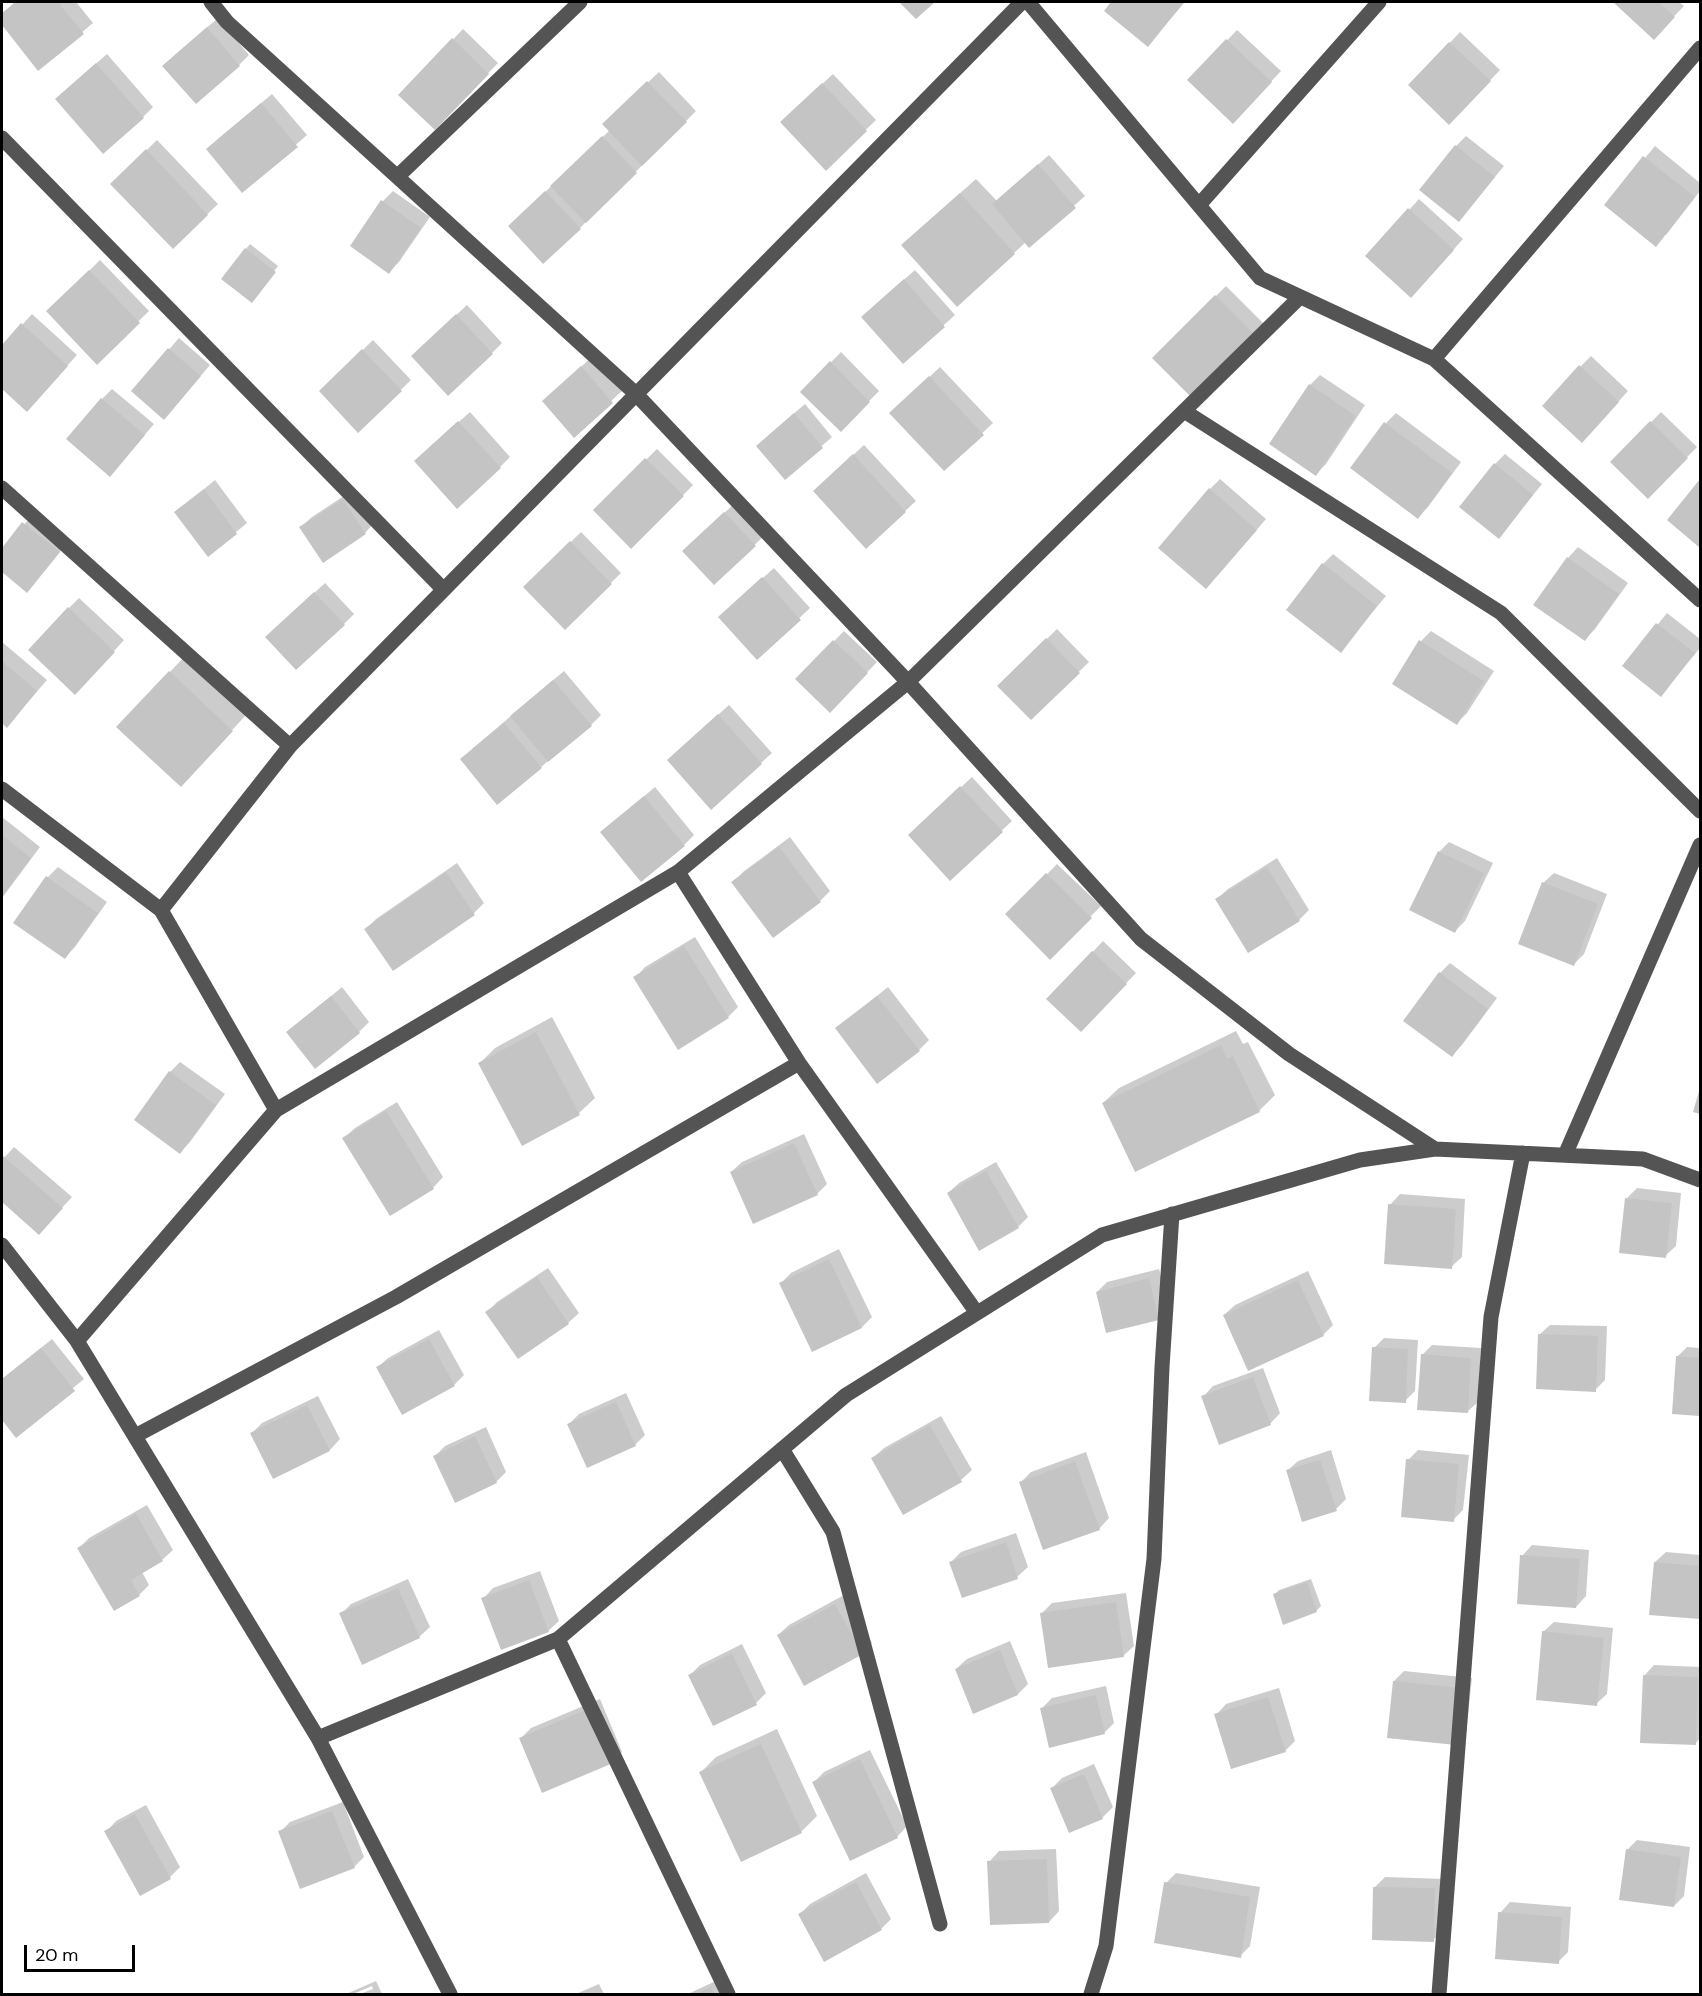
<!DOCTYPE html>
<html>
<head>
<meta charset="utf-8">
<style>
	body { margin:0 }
	#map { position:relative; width:1702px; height:1996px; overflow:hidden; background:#fff; font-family:"DM Sans",sans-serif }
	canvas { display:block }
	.frame { position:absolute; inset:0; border:3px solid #000; pointer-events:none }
	.scale { position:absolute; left:24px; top:1945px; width:111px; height:27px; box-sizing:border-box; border:3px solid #000; border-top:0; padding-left:8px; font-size:18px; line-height:21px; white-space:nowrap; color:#000; -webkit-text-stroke:4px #fff; paint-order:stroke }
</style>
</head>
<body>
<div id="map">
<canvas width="1702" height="1996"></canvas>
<div class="frame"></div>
<div class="scale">20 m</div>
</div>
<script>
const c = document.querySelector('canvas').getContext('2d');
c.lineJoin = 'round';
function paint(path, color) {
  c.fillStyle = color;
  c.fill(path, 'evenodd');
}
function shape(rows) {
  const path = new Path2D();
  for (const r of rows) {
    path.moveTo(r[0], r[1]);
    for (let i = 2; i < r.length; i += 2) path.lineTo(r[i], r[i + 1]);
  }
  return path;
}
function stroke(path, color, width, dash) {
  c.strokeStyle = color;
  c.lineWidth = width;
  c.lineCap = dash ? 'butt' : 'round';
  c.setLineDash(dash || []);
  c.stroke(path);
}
paint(shape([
	[15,2,76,2,93,23,38,69,2,23,2,14],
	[1113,2,1185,2,1148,45,1106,11],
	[1615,2,1679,2,1684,6,1654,37],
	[218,18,249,55,239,65,174,56],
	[463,29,498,63,435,128,400,95],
	[1237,30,1281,71,1243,112,1189,80],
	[1460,32,1500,70,1449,123,1410,85],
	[107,54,153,107,143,117,67,89],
	[659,72,696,111,580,228,520,216,610,130,604,124],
	[833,74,876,120,826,168,792,112],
	[272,94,307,135,243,191,218,139],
	[1466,136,1504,166,1459,220,1456,146],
	[157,140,218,204,173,247,112,184],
	[1655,146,1700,183,1700,191,1666,235,1606,205],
	[1049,155,1085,196,1029,246,1026,242,957,305,919,230,976,179,997,201],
	[393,191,430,217,399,262,389,272,352,245,383,201],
	[1419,199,1463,239,1421,286,1367,256],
	[250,244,278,266,253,298,246,249],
	[100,260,149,311,97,362,48,312],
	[915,270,955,315,903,362,873,307],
	[1226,286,1264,324,1191,395,1154,358],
	[467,305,502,343,492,353,423,346],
	[32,314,77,355,27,410,2,387,2,347],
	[179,338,210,365,174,407,133,391],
	[373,340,411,380,358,431,321,391],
	[841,352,879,391,841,430,802,392],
	[1591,356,1628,391,1592,431,1581,366],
	[592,357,622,391,574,435,554,391],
	[940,367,993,423,944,469,902,403],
	[1320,375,1365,405,1326,464,1316,474,1310,385],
	[112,389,154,424,120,464,102,399],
	[805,404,832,437,785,478,768,436],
	[470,412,510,457,500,467,426,451],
	[1661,412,1697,447,1648,497,1612,462],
	[1396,413,1461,462,1428,507,1418,517,1386,423],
	[864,445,916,501,866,547,825,481],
	[657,449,693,485,632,547,595,510],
	[1505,454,1542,484,1499,537,1495,464],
	[1220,479,1266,519,1216,577,1210,489],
	[215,480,247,523,208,555,176,512],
	[1700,482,1700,546,1669,519],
	[353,490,375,522,365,533,301,527,312,517],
	[735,503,765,535,714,583,694,541],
	[34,513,69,541,27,591,2,571,2,551],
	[581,532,621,573,565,628,525,587],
	[1578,547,1628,583,1595,629,1585,639,1535,604,1568,558],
	[1333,554,1386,596,1340,651,1323,564],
	[774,568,810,608,757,658,730,607],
	[325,583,354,614,344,624,277,627],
	[79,598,124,640,85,683,69,608],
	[1667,613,1700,639,1700,648,1661,695,1624,666],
	[1057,629,1089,662,1031,718,999,686],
	[844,631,877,662,830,711,797,679],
	[1431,631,1494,671,1467,713,1457,723,1421,641],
	[2,642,47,680,7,726,2,721],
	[185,656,247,714,196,769,118,727],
	[564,671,601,715,591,725,541,767,472,749],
	[729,705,772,753,711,808,679,750],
	[972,777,1012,821,950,879,920,825],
	[655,787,694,835,684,845,602,832],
	[2,817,40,847,2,898],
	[790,837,830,891,820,901,733,883,743,872],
	[1449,842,1493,863,1465,921,1455,931,1439,852],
	[1277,858,1309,910,1299,920,1217,899,1228,889],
	[457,863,484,903,474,913,366,929,376,919],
	[1057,864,1101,906,1050,957,1008,914],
	[58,867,107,902,75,947,65,957,15,922,48,877],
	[1554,873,1607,894,1584,954,1574,964,1543,883],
	[695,937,738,1007,728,1017,635,978,645,967],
	[1103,941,1136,973,1081,1030,1048,999],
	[1450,963,1497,998,1462,1045,1452,1055,1440,973],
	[342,987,369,1022,359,1032,288,1032],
	[888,987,929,1040,919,1050,837,1028],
	[552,1017,595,1098,579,1113,523,1144,480,1063,495,1048],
	[1236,1031,1243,1044,1248,1042,1275,1095,1259,1111,1103,1103,1119,1088],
	[180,1062,225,1094,190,1142,180,1152,170,1072],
	[397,1102,443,1177,433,1188,344,1138,355,1128],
	[804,1134,827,1184,817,1194,731,1172,742,1162],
	[14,1147,72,1197,39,1233,2,1200,2,1160],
	[996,1162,1028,1217,1018,1227,948,1193,959,1183],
	[1637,1188,1681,1193,1676,1246,1665,1256,1627,1198],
	[1400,1194,1465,1199,1462,1257,1451,1267,1390,1205],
	[839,1249,872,1317,862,1327,813,1350,781,1283,791,1273],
	[548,1268,579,1313,568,1323,518,1357,487,1312,497,1302],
	[1159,1269,1169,1308,1159,1318,1097,1292,1107,1282],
	[1308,1271,1333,1325,1323,1335,1224,1315,1235,1305],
	[1550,1325,1607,1326,1605,1380,1595,1390,1539,1335],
	[439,1330,464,1375,454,1385,377,1368,388,1358],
	[1384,1338,1418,1340,1415,1391,1405,1401,1374,1348],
	[52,1339,84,1379,16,1435,2,1417,2,1379],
	[1432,1345,1481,1348,1478,1402,1467,1412,1422,1355],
	[1687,1347,1700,1348,1700,1415,1673,1413,1677,1357],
	[1263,1368,1280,1413,1270,1424,1203,1397,1213,1386],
	[626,1393,645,1435,635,1445,569,1424,579,1414],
	[318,1396,340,1439,330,1450,274,1477,252,1433,262,1423],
	[941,1416,972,1470,961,1480,904,1513,873,1458,884,1448],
	[486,1427,506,1472,496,1482,434,1457,445,1446],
	[1331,1450,1346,1499,1336,1509,1287,1471,1298,1461],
	[1418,1450,1469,1455,1463,1510,1453,1520,1408,1460],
	[1086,1452,1109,1518,1099,1529,1021,1482,1031,1472],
	[147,1505,173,1550,162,1560,142,1572,149,1585,139,1595,79,1548,89,1538],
	[1016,1533,1028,1567,1017,1577,951,1562,961,1552],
	[1532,1545,1589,1550,1586,1596,1576,1607,1522,1556],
	[1666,1552,1700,1555,1700,1618,1651,1613,1655,1562],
	[540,1571,559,1621,548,1631,483,1599,493,1588],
	[408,1579,430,1627,419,1637,341,1614,351,1604],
	[1311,1579,1321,1606,1316,1611,1274,1595,1279,1590],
	[1126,1593,1134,1646,1123,1656,1041,1614,1052,1603],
	[846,1594,872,1643,862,1653,778,1635,789,1625],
	[1554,1622,1613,1628,1607,1694,1596,1704,1543,1632],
	[1010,1641,1028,1684,1018,1694,974,1712,956,1669,967,1659],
	[742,1644,766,1693,756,1703,690,1675,700,1665],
	[1654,1665,1700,1667,1700,1738,1695,1744,1644,1676],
	[1404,1671,1472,1678,1466,1734,1394,1681],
	[1106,1686,1114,1723,1104,1733,1042,1708,1052,1698],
	[1279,1688,1295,1741,1285,1751,1216,1715,1226,1704],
	[600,1699,622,1752,612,1762,521,1738,531,1728],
	[777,1729,817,1816,801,1832,701,1772,716,1757],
	[870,1750,907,1826,897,1837,814,1782,824,1772],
	[1094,1764,1113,1807,1102,1818,1052,1788,1062,1778],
	[343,1802,364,1857,354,1867,280,1832,290,1822],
	[146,1805,180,1867,170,1877,140,1894,106,1832,116,1821],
	[1637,1840,1690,1847,1684,1896,1674,1906,1627,1850],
	[1056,1849,1059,1911,1049,1922,989,1862,999,1851],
	[866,1873,891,1919,881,1929,800,1914,810,1904],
	[1176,1873,1260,1887,1250,1946,1240,1956,1166,1883],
	[1385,1877,1445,1879,1443,1930,1433,1940,1374,1888],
	[1510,1902,1571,1907,1568,1952,1558,1962,1500,1913],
	[722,1978,730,1994,688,1994],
	[376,1981,382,1994,360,1994,373,1989,372,1986,353,1994,346,1994],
	[599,1984,604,1994,576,1994]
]), '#0003');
paint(shape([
	[16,2,58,2,84,34,38,71,2,25,2,13],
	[899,2,935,2,916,19],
	[1111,2,1184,2,1148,47,1104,11],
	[1613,2,1658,2,1675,17,1654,40],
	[207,27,240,66,196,104,162,66],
	[452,38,489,74,435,130,398,95],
	[1226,39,1272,82,1233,124,1187,80],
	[1449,42,1491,81,1449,125,1408,85],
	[96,63,144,118,103,154,55,99],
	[647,81,687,122,642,166,602,124],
	[822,83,867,131,826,171,780,122],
	[261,103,298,147,242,193,206,149],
	[602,136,637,173,586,223,550,186],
	[1455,145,1495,177,1459,222,1419,190],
	[146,149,208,215,173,249,110,184],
	[1643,156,1695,197,1656,247,1604,205],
	[1038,164,1076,208,1029,248,992,204],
	[545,191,581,229,543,264,508,226],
	[960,193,1015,254,957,307,901,245],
	[381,200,421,228,389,274,350,246],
	[1408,208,1454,250,1411,298,1365,256],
	[245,248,276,272,252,303,221,279],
	[89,270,140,323,97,365,46,311],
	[904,279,945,327,903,364,861,317],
	[1215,295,1255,335,1191,397,1152,358],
	[456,314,493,354,448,396,411,356],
	[21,323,68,366,27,412,2,389,2,345],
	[168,348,201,376,164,420,131,391],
	[362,349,402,391,358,433,319,391],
	[830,361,870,402,841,432,800,392],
	[1579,365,1619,402,1582,443,1542,406],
	[581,366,613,403,574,438,542,401],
	[929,376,984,435,944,471,889,413],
	[1309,384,1356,416,1316,476,1269,444],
	[101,398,145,435,110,477,66,439],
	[794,413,823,448,785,480,756,446],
	[458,421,501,468,457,509,414,461],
	[1650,421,1688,458,1648,499,1610,462],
	[1384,422,1452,473,1418,519,1350,468],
	[853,454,906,512,866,549,813,491],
	[645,458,684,496,631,549,593,510],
	[1494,463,1533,495,1499,539,1459,507],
	[1700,479,1700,548,1667,520],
	[1209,488,1257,530,1206,589,1158,548],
	[204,489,237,534,208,557,174,512],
	[343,499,366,534,323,563,299,527],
	[724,512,756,546,714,585,682,551],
	[22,522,60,552,27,593,2,572,2,548],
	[570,541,612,584,565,630,523,587],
	[1567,557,1619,594,1585,641,1533,605],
	[1322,563,1377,606,1341,653,1286,610],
	[762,577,801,620,757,660,718,617],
	[314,592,345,625,296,670,265,637],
	[68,607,115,652,75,695,28,650],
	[1656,623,1695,653,1661,697,1622,666],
	[1046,638,1080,673,1031,720,997,686],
	[833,640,868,673,830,713,795,679],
	[1419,640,1484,681,1457,725,1392,684],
	[2,661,37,691,7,728,2,723],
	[169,671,233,731,181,787,116,727],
	[553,680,592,726,548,762,510,716],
	[718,714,762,764,711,810,667,760],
	[504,723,542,768,497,805,460,759],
	[960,786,1003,832,950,881,908,835],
	[644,796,685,846,641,882,600,832],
	[2,835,31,858,2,897],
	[779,847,821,902,773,938,731,882],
	[1438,851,1484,873,1455,933,1409,910],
	[1267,867,1300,921,1248,953,1215,899],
	[446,872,475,915,393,971,364,929],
	[1046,873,1092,918,1050,960,1005,914],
	[46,876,98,913,65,959,13,923],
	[1542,882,1598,904,1574,966,1518,944],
	[684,946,729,1018,678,1050,633,977],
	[1092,951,1127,984,1081,1032,1046,999],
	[1439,972,1488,1009,1452,1057,1403,1021],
	[331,996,360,1033,315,1069,286,1032],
	[877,996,920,1051,877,1084,835,1028],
	[536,1032,580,1115,522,1146,478,1063],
	[1221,1045,1227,1059,1233,1056,1260,1112,1135,1172,1102,1103],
	[169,1071,216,1105,180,1154,134,1120],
	[1700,1088,1700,1114,1693,1112],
	[386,1111,434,1189,390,1216,342,1138],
	[794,1143,818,1195,753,1224,730,1172],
	[3,1156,63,1208,39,1235,2,1202,2,1158],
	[986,1171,1019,1228,979,1251,947,1193],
	[1625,1198,1672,1203,1666,1258,1619,1253],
	[1388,1204,1456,1209,1452,1269,1384,1264],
	[829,1259,862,1328,812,1352,779,1283],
	[537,1277,569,1324,518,1359,485,1312],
	[1149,1278,1159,1320,1106,1333,1096,1292],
	[1298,1280,1324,1336,1248,1371,1223,1315],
	[1538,1334,1598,1336,1596,1392,1536,1389],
	[429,1339,455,1386,402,1415,376,1367],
	[1372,1347,1408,1349,1406,1403,1369,1401],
	[41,1348,75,1391,16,1438,2,1420,2,1379],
	[1421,1354,1471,1358,1468,1413,1417,1410],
	[1676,1356,1700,1358,1700,1416,1672,1414],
	[1253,1377,1271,1425,1219,1445,1201,1396],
	[616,1402,636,1446,587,1468,567,1424],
	[307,1405,330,1451,273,1479,250,1433],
	[930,1425,962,1482,903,1515,871,1458],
	[475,1436,497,1483,455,1503,433,1456],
	[1406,1459,1459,1464,1454,1522,1401,1517],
	[1320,1460,1337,1511,1302,1522,1286,1470],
	[1075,1461,1100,1530,1043,1550,1019,1482],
	[136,1514,163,1561,131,1580,140,1596,114,1611,77,1548],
	[1006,1542,1018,1579,962,1598,949,1562],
	[1520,1555,1580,1559,1576,1608,1517,1604],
	[1654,1562,1700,1566,1700,1619,1649,1615],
	[529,1580,549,1632,501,1650,481,1598],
	[1307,1582,1317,1612,1283,1625,1273,1594],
	[398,1588,420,1638,362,1665,339,1613],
	[1116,1602,1124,1657,1048,1668,1040,1613],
	[835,1604,863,1654,804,1686,777,1635],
	[1542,1631,1604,1638,1597,1706,1536,1700],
	[1000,1650,1018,1695,973,1714,955,1669],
	[732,1653,757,1705,713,1726,688,1675],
	[1643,1675,1698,1677,1696,1745,1640,1743],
	[1393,1681,1462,1688,1456,1745,1387,1738],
	[1096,1695,1105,1734,1049,1748,1040,1708],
	[1268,1697,1286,1752,1231,1769,1214,1714],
	[590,1708,613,1763,542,1793,519,1738],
	[761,1744,802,1833,741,1862,699,1772],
	[860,1759,898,1838,850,1861,812,1782],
	[1084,1774,1103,1819,1069,1833,1050,1788],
	[332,1811,355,1868,300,1889,278,1831],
	[135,1814,171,1879,140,1896,104,1831],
	[1626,1849,1681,1857,1674,1907,1619,1900],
	[1047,1859,1049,1923,990,1925,987,1861],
	[856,1882,882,1930,824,1962,798,1914],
	[1164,1882,1250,1897,1241,1958,1154,1943],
	[1373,1887,1435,1888,1434,1942,1372,1940],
	[1498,1912,1562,1917,1559,1964,1495,1959],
	[711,1987,715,1994,696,1994]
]), '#c4c4c4');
stroke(shape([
	[211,2,227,22,635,393,908,682,1141,939,1289,1054,1435,1149,1643,1159,1700,1180],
	[1028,2,1260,278,1434,359,1700,600],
	[2,138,443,589],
	[398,176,580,2],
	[1199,205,1379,2],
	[1434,359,1700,48],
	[1184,411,1501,613,1700,811],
	[2,488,290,746],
	[2,789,161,910,276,1110],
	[678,872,799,1063,977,1313],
	[161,910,290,746,1022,2],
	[1565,1155,1700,845],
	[2,1245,77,1341,318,1738,450,1994],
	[77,1341,276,1110,678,872,908,682,1300,297],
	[135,1436,396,1297,799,1063],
	[782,1449,833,1532,940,1924],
	[558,1639,728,1994],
	[318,1738,558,1639,846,1395,1102,1235,1360,1160,1435,1149],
	[1091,1994,1106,1946,1154,1559,1162,1367,1172,1214],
	[1439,1994,1491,1317,1523,1153]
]), '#545454', 15);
</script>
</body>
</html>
